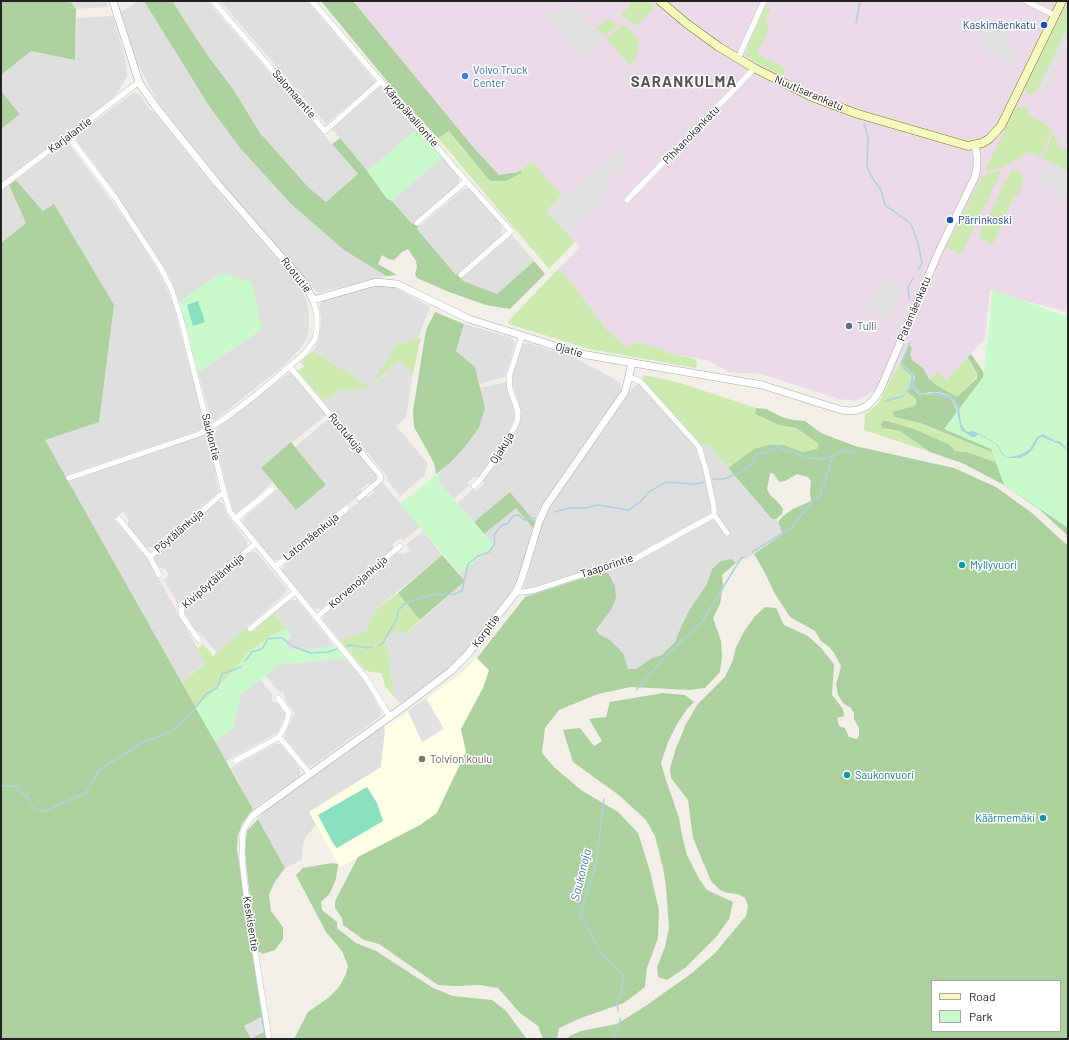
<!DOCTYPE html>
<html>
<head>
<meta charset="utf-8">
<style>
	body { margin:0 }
	#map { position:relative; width:1069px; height:1040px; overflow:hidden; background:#f2efe9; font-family:Barlow,sans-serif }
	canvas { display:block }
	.frame { position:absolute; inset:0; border:2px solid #222; pointer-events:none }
	.legend { position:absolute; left:931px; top:980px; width:130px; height:52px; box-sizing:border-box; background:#fff; border:1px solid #a7a7a7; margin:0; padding:5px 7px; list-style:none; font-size:12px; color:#222 }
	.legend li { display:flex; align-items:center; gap:8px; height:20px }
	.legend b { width:20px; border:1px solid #a7a7a7 }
</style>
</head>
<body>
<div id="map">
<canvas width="1069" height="1040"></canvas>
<div class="frame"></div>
<ul class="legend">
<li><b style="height:5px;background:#f7fabf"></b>Road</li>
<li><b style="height:11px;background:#c8facc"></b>Park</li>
</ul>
</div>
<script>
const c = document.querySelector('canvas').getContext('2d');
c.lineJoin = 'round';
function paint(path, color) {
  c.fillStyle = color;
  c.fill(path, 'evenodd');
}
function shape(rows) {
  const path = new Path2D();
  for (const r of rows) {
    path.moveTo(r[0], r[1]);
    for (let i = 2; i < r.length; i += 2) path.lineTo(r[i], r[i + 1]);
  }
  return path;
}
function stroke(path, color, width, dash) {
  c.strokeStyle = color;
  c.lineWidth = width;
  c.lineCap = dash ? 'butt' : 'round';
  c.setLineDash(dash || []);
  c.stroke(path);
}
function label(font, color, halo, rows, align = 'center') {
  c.font = font + ' Barlow,sans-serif';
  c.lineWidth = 3;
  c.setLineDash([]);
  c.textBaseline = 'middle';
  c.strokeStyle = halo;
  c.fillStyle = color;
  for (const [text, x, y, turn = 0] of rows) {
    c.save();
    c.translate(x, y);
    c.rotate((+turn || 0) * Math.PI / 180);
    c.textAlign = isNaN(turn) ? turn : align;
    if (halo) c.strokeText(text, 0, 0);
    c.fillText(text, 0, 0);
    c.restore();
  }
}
paint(shape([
	[70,1,106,1,108,7,76,9],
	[139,1,144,1,209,106,240,148,291,204,344,250,386,276,318,293,222,183,159,104,135,59,120,12],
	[172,1,207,1,358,174,326,202,309,188,260,133,233,89,208,56],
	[220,1,307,1,376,82,326,124],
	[113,16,124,54,127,76,118,92,113,98,1,183,1,129,20,113,1,91,1,75,31,51,75,60,77,18],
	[381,86,419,128,367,171,332,129],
	[133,93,139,94,152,112,153,111,223,198,296,281,303,291,307,303,309,314,309,326,307,337,301,348,282,367,214,421,211,419,198,372,262,329,221,273,180,302,170,277,114,191,77,141,78,134],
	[64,144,69,144,132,229,160,275,172,301,205,425,203,429,64,476,44,440,54,204,43,211,16,180],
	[442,157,459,176,459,184,412,224,392,201],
	[9,185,26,223,1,243,1,191],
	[470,188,502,225,501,236,456,275,417,229,463,189],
	[512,235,534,261,497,294,460,280],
	[378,284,392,286,430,307,418,338,394,346,396,347,372,385,400,360,413,374,406,418,396,426,428,463,425,475,400,496,387,480,389,478,324,402,339,390,366,389,370,387,313,351,319,339,321,318,319,307,322,301],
	[464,324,512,338,515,344,505,377,479,384,475,367,456,351],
	[528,343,571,356,620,382,622,391,546,499,538,512,535,522,510,492,474,522,457,503,473,489,476,491,484,484,483,480,508,447,522,415,511,378,522,345],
	[290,372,326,415,261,468,272,482,257,497,236,515,232,508,214,437,215,432,217,428],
	[642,380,703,446,708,444,713,450,730,471,772,519,776,519,784,534,754,554,736,563,732,559,712,569,707,584,690,609,681,627,675,642,662,655,652,658,636,669,628,669,622,653,600,635,596,630,611,610,598,573,525,597,524,589,542,523,546,510,632,389],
	[507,382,516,415,502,446,478,477,474,477,467,483,469,485,454,499,438,481,440,471,451,462,464,448,479,428,485,408,480,388],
	[328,419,376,474,376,480,371,484,367,484,361,489,363,492,279,560,273,560,243,524,244,517,278,489,296,510,326,485,295,447],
	[206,434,216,473,215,474,219,492,152,547,145,548,128,525,128,519,123,512,114,519,149,561,205,662,182,683,68,482],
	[382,482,420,527,403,541,400,538,393,543,393,549,321,609,313,608,282,571,283,565,366,496,368,498,374,492,374,489],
	[217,501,223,503,228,517,247,541,247,547,178,604,164,580,169,575,165,569,158,567,154,561,155,556],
	[516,507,533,528,520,574,510,594,458,661,403,702,399,703,394,697,386,639,399,628,405,635,465,581,460,574,493,545,484,534],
	[423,531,442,555,375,610,365,632,340,640,323,620,324,614,397,553,405,554,410,550,406,545],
	[251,552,256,552,286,588,286,593,217,653,199,632,195,630,185,613,185,607],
	[290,600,297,600,334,646,306,650,290,649,284,642,292,636,274,613],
	[345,658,365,682,380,709,381,714,378,718,312,766,306,764,285,738,285,734,295,713,285,701,284,691,279,692,265,675,276,665],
	[261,680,272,694,272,701,278,703,286,714,278,732,226,761,214,740,233,729,241,694],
	[384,726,385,730,381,767,309,812,316,825,306,837,302,849,302,860,285,868,258,819,267,808,339,756],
	[275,744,280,744,300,768,300,776,253,809,231,768]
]), '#e0dfdf');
paint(shape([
	[353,1,1068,1,1068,312,1025,301,990,289,985,338,947,380,938,372,929,379,924,369,911,359,910,354,912,348,909,345,911,342,910,341,888,384,855,401,839,399,761,374,728,372,710,361,670,353,639,342,626,347,605,328,569,279,558,269,580,247,546,211,562,195,532,161,518,172,499,175,474,148]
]), '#ebdbe8');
paint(shape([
	[477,658,489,670,483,688,461,729,466,752,436,813,420,825,340,867,309,812,381,767,385,730,384,726,403,716,461,674]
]), '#ffffe5');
paint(shape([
	[628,1,648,1,655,7,641,22,638,25,634,25,621,15,631,4],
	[1068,6,1068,27,1036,92,1033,94,1027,94,1026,87,1035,68,1064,8],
	[765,7,771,8,765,23,770,26,757,54,785,68,785,71,782,76,750,59,746,54,749,43],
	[608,20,611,20,618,25,605,35,601,33,595,26,600,25],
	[622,25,624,25,630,29,635,36,638,36,638,52,630,66,606,38],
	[1023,106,1028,107,1029,110,1028,115,1046,124,1052,132,1040,157,1029,152,1003,167,988,172,985,171,1015,109],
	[448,130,490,181,521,173,521,170,532,161,562,195,546,211,575,242,549,269,438,138],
	[1053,134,1058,141,1056,145,1068,151,1068,171,1042,158],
	[1011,170,1013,170,1024,175,1020,192,1017,197,1015,196,1006,214,1007,214,993,244,979,238,979,235],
	[1000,171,1001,172,962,253,959,254,948,248,947,246,982,176],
	[558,269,569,279,605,328,626,347,639,342,670,353,695,359,697,362,696,368,589,349,509,324,508,322,515,314],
	[418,338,421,338,413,374,400,360,370,386,396,347,394,346],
	[313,351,370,387,366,389,339,390,324,402,298,371,304,367,300,362],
	[968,357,977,376,958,397,956,397,936,385,929,379,938,372,947,380],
	[900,362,903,369,911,375,911,380,904,395,885,401,904,397,907,392,914,397,916,403,911,407,894,411,919,423,1041,472,1068,487,962,451,955,451,951,447,914,429,887,421,883,421,884,429,900,431,930,452,864,430,865,414,878,404],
	[644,375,677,382,756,408,755,414,779,425,796,428,819,444,818,449,803,452,784,445,740,459,728,468,708,444,703,446,645,383,642,380],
	[398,593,420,620,405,635,399,628,386,639,394,697,385,686,381,673,370,672,364,669,340,640,365,632,375,610],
	[274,613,286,629,273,635,250,651,229,676,196,708,182,683,205,663,198,649,203,643,213,656,247,627,252,632]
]), '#cdebb0');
paint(shape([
	[1,1,70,1,76,9,75,60,31,51,1,75],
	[144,1,172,1,208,56,233,89,260,133,309,188,326,202,358,174,332,144,340,138,378,184,387,198,392,201,412,224,415,221,419,226,417,229,456,275,458,273,463,278,461,280,497,294,534,261,545,274,510,309,486,305,449,292,417,278,415,274,417,267,416,261,408,249,402,252,394,260,389,259,382,255,378,264,397,275,386,276,344,250,291,204,240,148,209,106],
	[321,1,353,1,474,148,499,175,518,172,521,170,521,173,506,181,490,181,449,131,438,138,405,103],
	[1,91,20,114,1,129],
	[16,180,43,211,54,204,114,305,99,422,45,440,253,809,242,824,238,836,237,849,257,985,266,1039,1,1039,1,243,26,223,9,185],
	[435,312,464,324,456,351,475,367,485,408,479,428,464,448,451,462,436,474,434,463,414,427,413,411,426,330],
	[909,345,912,348,910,354,912,360,924,369,929,379,936,385,957,397,977,378,977,374,968,357,971,354,997,392,1041,472,920,423,895,417,893,414,894,411,911,407,916,404,916,400,914,397,907,392,911,386,920,395,936,394,951,399,954,404,958,416,959,407,951,396,938,392,930,392,922,394,914,386,913,382,915,377,913,373,903,365,902,363],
	[756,408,766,409,782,417,793,420,805,421,821,433,855,446,954,468,996,487,1032,513,1068,546,1068,1039,568,1039,569,1036,581,1031,617,1024,647,1005,692,973,715,953,746,916,748,906,745,898,738,894,728,893,720,890,711,881,693,838,688,800,671,778,670,768,676,748,686,724,697,705,725,677,733,660,736,647,745,630,755,616,765,607,776,608,784,625,808,636,821,648,834,664,832,695,843,709,844,716,837,718,839,726,845,728,849,737,857,739,859,736,859,728,854,719,854,713,851,708,843,703,838,695,836,684,839,675,841,666,834,653,829,647,821,641,815,631,790,617,775,594,765,573,754,554,783,534,778,522,783,516,793,509,811,501,810,492,811,481,808,477,797,474,785,481,779,482,774,474,770,473,767,489,771,496,778,502,783,509,782,514,776,519,772,519,728,468,754,449,769,445,784,445,803,452,817,449,819,444,796,428,779,425,755,414],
	[932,981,1060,981,1060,1031,932,1031],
	[883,421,887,421,914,429,950,445,955,451,966,452,1068,487,1068,536,1040,510,1004,485,962,463,930,452,900,431,882,428,881,424],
	[291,442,326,485,296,510,261,468],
	[510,492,535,522,533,528,516,508,484,534,474,522],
	[442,555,465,581,420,620,398,593],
	[732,559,736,563,722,575,723,586,720,604,713,618,721,641,722,657,720,672,705,688,690,690,631,687,598,694,559,710,545,728,542,753,554,767,581,790,618,812,638,833,650,871,659,910,658,938,647,968,645,987,624,1003,581,1018,559,1028,557,1039,543,1039,538,1026,520,1013,498,988,480,985,456,986,438,985,379,944,364,940,343,925,342,918,335,908,335,901,358,857,420,825,437,813,466,752,461,729,483,688,489,670,477,658,525,597,598,573,608,573,615,586,616,598,611,610,596,630,600,635,610,640,623,653,628,669,636,669,652,658,662,655,675,642,681,627,690,609,707,584,712,569,721,561],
	[663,693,685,695,694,702,687,709,677,724,668,742,661,763,665,777,679,818,682,835,687,855,698,877,707,890,733,902,729,919,717,936,685,968,667,980,658,977,657,967,665,947,669,928,666,887,663,868,655,836,646,820,620,796,573,762,563,730,580,728,594,746,602,741,589,719,606,717,610,702],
	[258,819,285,868,274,883,269,895,271,911,283,927,283,939,275,950,263,954,258,951,248,881,245,849,247,831],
	[332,863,338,864,336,879,330,893,321,902,322,910,337,922,337,928,356,943,376,951,433,988,453,996,492,1000,506,1011,527,1039,294,1039,308,1012,328,998,339,987,346,974,348,966,342,951,326,932,296,875,303,868]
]), '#add19e');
paint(shape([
	[419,128,435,147,442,157,392,201,387,199,367,171],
	[221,273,252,282,262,329,198,372,180,302],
	[993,290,1068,317,1068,528,1004,485,991,449,944,429,983,377],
	[440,471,438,481,494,545,460,574,400,504],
	[286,629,292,636,285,642,290,649,306,650,334,646,345,658,276,665,261,680,241,694,233,729,214,740,196,708,229,676,250,651,273,635]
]), '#c8facc');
paint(shape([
	[198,301,205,322,193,326,187,305],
	[367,787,377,803,383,821,337,848,334,845,318,815]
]), '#88e0be');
paint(shape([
	[571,2,603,39,582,58,549,19],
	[989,24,998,26,1012,33,1006,46,1018,53,1012,64,978,47],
	[1068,27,1068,42,1044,93,1038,90],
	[620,150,630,161,606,182,609,188,605,197,601,200,603,203,570,231,561,220,558,222,548,211],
	[1048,161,1068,171,1068,197,1037,182,1045,165],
	[895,280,901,293,898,295,901,297,889,321,877,316,879,309,875,307,874,309,868,306,877,287],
	[426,698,444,729,422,742,408,711],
	[261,1017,264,1032,251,1039,244,1026]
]), '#e2e2e2');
paint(shape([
	[910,341,911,342,902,363,903,365,914,374,913,382,914,386,922,394,936,392,953,397,959,407,961,424,966,431,968,432,972,431,980,434,997,444,1004,455,1008,457,1020,455,1030,449,1037,437,1043,434,1055,441,1060,441,1068,451,1059,444,1042,437,1039,438,1032,450,1028,454,1020,458,1009,458,1003,455,996,444,982,436,978,434,975,437,972,437,961,430,956,407,953,401,948,398,944,398,935,394,921,395,910,386,904,397,885,402,885,400,904,395,911,380,911,375,903,369,900,363]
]), '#aad3df');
stroke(shape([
	[856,23,860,1],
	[864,124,868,137,867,167,873,179,881,190,885,205,910,223,913,229,918,243,922,263,918,270],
	[909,298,908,287,913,278],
	[713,479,724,479,742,472,751,464,758,453,765,453,777,447,809,458,822,459,832,456],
	[554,512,569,508,586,508,597,505,629,510,640,502,649,492,666,482,695,484,704,482],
	[752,552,791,528,808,507,820,495,833,456,841,450,853,454,856,449],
	[379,645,383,643,397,618,398,611,404,604,416,599,433,595,454,594,462,591,468,564,478,556,489,552,495,543,494,535,501,526,508,523,513,516,519,515,524,520,535,518],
	[346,646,351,645,368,648,372,647],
	[245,661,252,652,262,649,268,639,273,638,282,638,294,647,311,653,328,652,337,649],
	[636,690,663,659,702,622,741,558,744,557],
	[1,786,17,786,18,791,27,796,31,805,37,810,46,811,73,798,85,794,99,770,142,743,171,732,192,712,206,694,217,688,222,674,241,667],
	[604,799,596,864,580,914,602,954,623,975,622,991,617,1001,618,1011],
	[613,1039,620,1024,620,1018]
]), '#aad3df', 1.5);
const minor = shape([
	[213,1,325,131,381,81],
	[312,1,466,181,511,231,461,275],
	[1026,1,1054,15],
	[738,58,764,1],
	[69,137,116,199,159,265,171,288,181,319,224,492,230,512,366,678,390,717],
	[1,187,139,82],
	[627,200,751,72,754,68],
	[417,223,466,181],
	[290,367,380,475,381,478,379,481,359,498],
	[629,378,635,379,641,382,699,447,706,470,714,508,714,515,727,533],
	[69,478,199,434,209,429,224,419,256,395,305,353,315,339,317,330,317,315,313,300],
	[474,486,480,480,504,447,517,422,518,411,510,389,509,377,522,336],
	[119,519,150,557],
	[235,519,272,489],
	[275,567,347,508],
	[159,575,150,557,224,492],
	[516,592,524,592,535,590,596,570,631,561,714,515],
	[317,617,400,546],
	[250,629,295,592],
	[199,640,182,616,181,607,255,544],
	[278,698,289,713,286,724,279,737],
	[235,761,279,737,310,774],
	[256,813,251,817,243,831,242,859,246,895,269,1039]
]);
const tertiary = shape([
	[113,1,139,82,142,87,155,106,217,183,305,284,313,300,376,282,397,284,469,319,568,350,587,355,762,385,841,410,849,411,858,410,867,406,873,400,880,390,939,251,975,177,977,167,977,156,975,145],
	[256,813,406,705,451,671,467,655,516,592,521,581,539,522,546,506,625,392,632,363]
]);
const secondary = shape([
	[660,1,686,23,719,47,754,68,812,97,858,114,968,146,982,143,989,139,1001,126,1062,1]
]);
stroke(minor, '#a9a9a9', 6);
stroke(tertiary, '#a9a9a9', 8);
stroke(secondary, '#707d05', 9);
stroke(minor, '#fff', 5.5);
stroke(tertiary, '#fff', 7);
stroke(secondary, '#f7fabf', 8);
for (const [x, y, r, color] of [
	[1044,25,4,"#1a4fb4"],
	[465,76,4,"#3f7fe0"],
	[950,220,4,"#1a4fb4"],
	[849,326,4,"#5c6f8a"],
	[962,565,4,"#0f9aa8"],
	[422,759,4,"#8d6e63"],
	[847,775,4,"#0f9aa8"],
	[1043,818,4,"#0f9aa8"]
]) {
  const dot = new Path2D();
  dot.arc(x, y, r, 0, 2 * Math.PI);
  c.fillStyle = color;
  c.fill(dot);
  stroke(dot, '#fff', 1.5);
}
label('11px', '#164399', '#fff', [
	["Kaskimäenkatu",1036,25],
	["Pärrinkoski",958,220,"left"]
], 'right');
label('11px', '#366cbe', '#fff', [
	["Volvo Truck",473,70],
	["Center",473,83]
], 'left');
label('11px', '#222', '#fff', [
	["Nuutisarankatu",809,93,23],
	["Salomaantie",294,94,49],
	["Kärppäkalliontie",411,116,49],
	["Karjalantie",70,135,-37],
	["Pihkanokankatu",691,135,-46],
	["Ruotutie",296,275,52],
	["Patamäenkatu",914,309,-67],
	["Ojatie",569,350,16],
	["Ruotukuja",346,433,50],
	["Saukontie",211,437,76],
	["Ojakuja",502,448,-58],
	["Pöytälänkuja",179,531,-41],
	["Latomäenkuja",311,537,-39],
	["Taaporintie",607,566,-18],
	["Kivipöytälänkuja",213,581,-41],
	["Korvenojankuja",358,582,-41],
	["Korpitie",486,631,-53],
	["Keskisentie",251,924,81]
]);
label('11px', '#4e5e75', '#fff', [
	["Tulli",857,326]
], 'left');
label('11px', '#0d838f', '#fff', [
	["Myllyvuori",970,565],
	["Saukonvuori",855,775],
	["Käärmemäki",1035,818,"right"]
], 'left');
label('11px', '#785e54', '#fff', [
	["Toivion koulu",430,759]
], 'left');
label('italic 12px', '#4a7aab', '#fff', [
	["Saukonoja",581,875,-76]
]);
c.letterSpacing = '1px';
label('bold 15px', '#555', '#fff', [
	["SARANKULMA",684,82]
]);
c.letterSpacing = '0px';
</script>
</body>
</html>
